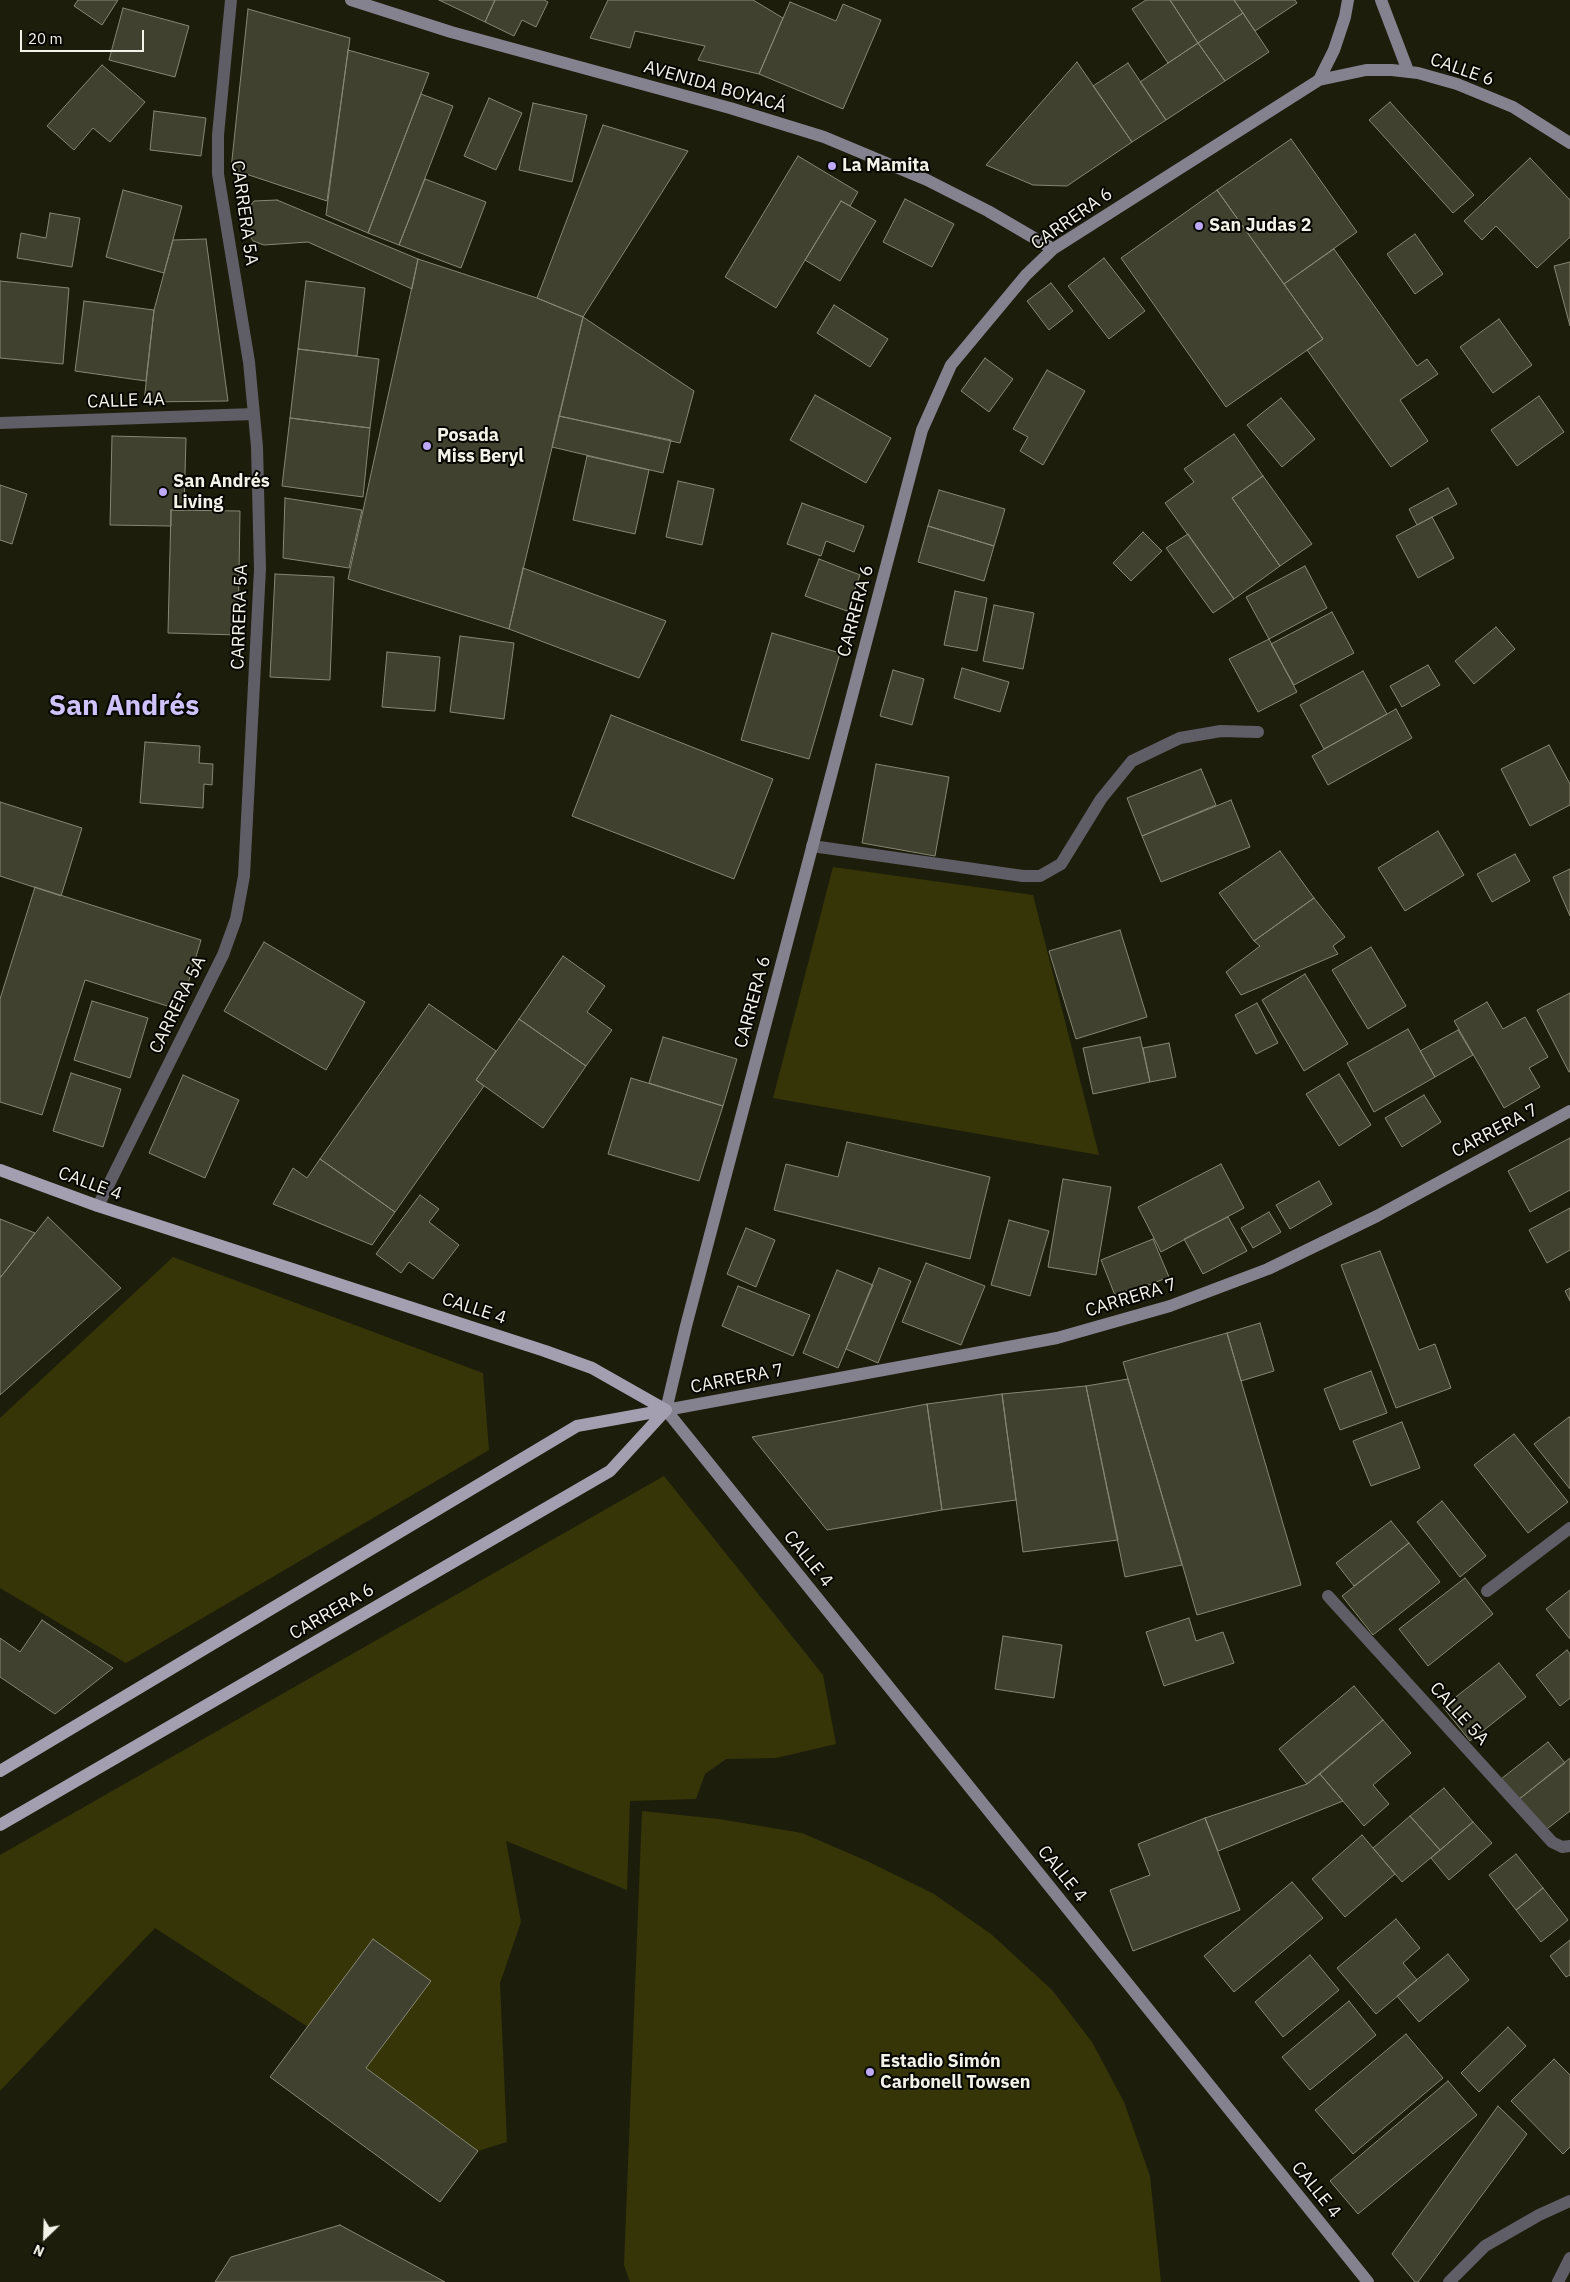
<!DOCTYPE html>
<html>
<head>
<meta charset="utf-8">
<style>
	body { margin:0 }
	#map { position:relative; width:1570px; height:2282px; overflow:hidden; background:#1d1d0c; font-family:"IBM Plex Sans",sans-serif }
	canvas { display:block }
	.north { position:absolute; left:20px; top:2212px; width:50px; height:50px; -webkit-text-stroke:4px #070702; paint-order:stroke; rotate:204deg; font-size:14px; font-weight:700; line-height:20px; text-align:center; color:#f3f3e8 }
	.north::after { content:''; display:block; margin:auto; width:18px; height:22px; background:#f3f3e8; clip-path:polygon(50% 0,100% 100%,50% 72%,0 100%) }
	.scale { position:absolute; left:20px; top:30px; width:124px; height:22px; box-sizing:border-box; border:2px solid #f3f3e8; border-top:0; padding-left:6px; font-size:15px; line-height:18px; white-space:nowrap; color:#f3f3e8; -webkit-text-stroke:4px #070702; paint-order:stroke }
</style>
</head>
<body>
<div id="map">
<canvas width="1570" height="2282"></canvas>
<div class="north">N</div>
<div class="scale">20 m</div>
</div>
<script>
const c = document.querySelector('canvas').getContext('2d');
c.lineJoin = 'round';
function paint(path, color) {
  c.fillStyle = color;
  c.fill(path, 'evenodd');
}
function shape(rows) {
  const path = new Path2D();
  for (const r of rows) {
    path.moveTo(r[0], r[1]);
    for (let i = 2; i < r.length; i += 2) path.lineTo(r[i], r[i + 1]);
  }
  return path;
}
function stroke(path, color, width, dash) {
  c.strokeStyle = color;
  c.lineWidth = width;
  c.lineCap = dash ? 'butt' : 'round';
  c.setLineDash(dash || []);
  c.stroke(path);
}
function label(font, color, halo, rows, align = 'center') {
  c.font = font + ' "IBM Plex Sans",sans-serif';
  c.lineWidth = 4;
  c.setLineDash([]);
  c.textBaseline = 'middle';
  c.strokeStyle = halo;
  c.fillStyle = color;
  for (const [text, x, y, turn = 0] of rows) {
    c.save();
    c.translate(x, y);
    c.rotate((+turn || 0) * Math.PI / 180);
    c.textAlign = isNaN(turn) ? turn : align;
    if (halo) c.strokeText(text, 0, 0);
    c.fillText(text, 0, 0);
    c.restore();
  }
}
paint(shape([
	[833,867,1033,895,1099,1155,773,1098],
	[173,1257,483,1373,489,1450,126,1663,0,1588,0,1418],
	[664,1476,823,1675,836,1744,776,1758,726,1759,705,1774,696,1799,630,1801,627,1890,506,1841,521,1922,500,1983,507,2142,478,2151,366,2068,430,1981,373,1939,308,2027,155,1928,0,2091,0,1855],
	[642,1811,719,1819,802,1833,867,1861,934,1894,991,1934,1052,1990,1092,2042,1124,2102,1150,2176,1161,2282,630,2282,624,2265]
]), '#353508');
const building = shape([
	[78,0,118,0,102,25,74,6,78,0],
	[439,0,495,0,485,22,439,0],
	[495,0,544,0,548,2,536,27,522,20,514,36,485,22,495,0],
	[608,0,753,0,783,18,759,74,698,60,705,46,635,31,630,48,590,38,608,0],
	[1146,0,1170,0,1198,43,1168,63,1132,9,1146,0],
	[1170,0,1234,0,1243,13,1198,43,1170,0],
	[1234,0,1295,0,1297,3,1255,31,1234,0],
	[790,2,836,21,843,4,881,20,843,109,759,74,790,2],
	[123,8,189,26,175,77,109,60,123,8],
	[248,9,350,38,327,201,231,169,248,9],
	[1243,13,1269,52,1225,81,1198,43,1243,13],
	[1198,43,1225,81,1166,120,1140,82,1198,43],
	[348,50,429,73,368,233,326,215,348,50],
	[1077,62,1132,142,1067,186,1033,185,986,165,1077,62],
	[1128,63,1166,120,1132,142,1093,86,1128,63],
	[102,65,145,102,110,142,93,128,74,150,47,126,102,65],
	[421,94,453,106,399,245,368,233,421,94],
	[489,98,522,113,496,170,464,156,489,98],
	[1390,102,1474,195,1453,213,1369,120,1390,102],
	[533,103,587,115,572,182,519,170,533,103],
	[154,111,206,118,201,156,150,150,154,111],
	[603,125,688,151,583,317,537,298,603,125],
	[1291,139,1357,232,1284,284,1217,190,1291,139],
	[798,156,858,192,850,206,841,201,776,308,725,277,798,156],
	[1530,158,1570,200,1570,237,1537,268,1496,226,1482,240,1464,221,1530,158],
	[425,179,486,202,461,268,399,245,425,179],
	[123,190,182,206,164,273,106,257,123,190],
	[1217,190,1323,339,1226,407,1121,258,1217,190],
	[905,199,954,224,932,267,883,242,905,199],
	[277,200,418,259,412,289,308,242,264,245,253,241,243,226,245,213,254,201,277,200],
	[841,201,876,221,840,281,805,260,841,201],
	[50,213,80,218,72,267,17,258,21,233,46,238,50,213],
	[1415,234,1443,274,1415,294,1387,254,1415,234],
	[206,239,228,401,144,402,154,310,173,240,206,239],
	[1334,249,1417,366,1427,359,1438,374,1400,400,1428,441,1391,467,1307,350,1323,339,1284,284,1334,249],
	[1104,258,1145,311,1109,339,1068,286,1104,258],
	[418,259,537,298,583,317,509,629,348,579,418,259],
	[1570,262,1570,326,1554,266,1570,262],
	[0,281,69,288,63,364,0,358,0,281],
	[306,281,365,288,357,356,298,349,306,281],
	[1051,283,1073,311,1049,330,1027,301,1051,283],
	[84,301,154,310,146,381,75,371,84,301],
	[834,305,888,339,870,367,817,333,834,305],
	[583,317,694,391,680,443,559,416,583,317],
	[1499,319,1532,365,1493,393,1460,347,1499,319],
	[298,349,379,359,370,428,290,418,298,349],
	[985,358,1013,379,989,412,961,391,985,358],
	[1047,370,1085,391,1043,465,1020,451,1028,437,1013,429,1047,370],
	[815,395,891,438,866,483,790,440,815,395],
	[1539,396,1564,432,1517,466,1491,430,1539,396],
	[1281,398,1315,439,1282,467,1247,425,1281,398],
	[559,416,671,440,663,473,552,447,559,416],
	[290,418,370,428,363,497,282,486,290,418],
	[1234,434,1263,476,1232,498,1280,566,1234,599,1165,503,1194,482,1184,469,1234,434],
	[112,436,186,438,184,510,171,510,171,526,110,525,112,436],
	[587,456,649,470,635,534,573,520,587,456],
	[1263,476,1312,544,1280,566,1232,498,1263,476],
	[678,481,714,489,702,545,666,537,678,481],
	[0,485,27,494,12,544,0,540,0,485],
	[1448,488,1457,504,1417,525,1409,509,1448,488],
	[939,490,1005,509,994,546,928,526,939,490],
	[285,498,362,510,349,568,283,558,285,498],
	[802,503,864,526,854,552,826,541,821,556,787,544,802,503],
	[171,510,240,511,238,635,168,633,171,510],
	[1432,517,1454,558,1418,578,1396,536,1432,517],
	[928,526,994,546,984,581,918,562,928,526],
	[1143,532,1162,551,1131,581,1113,563,1143,532],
	[1188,534,1234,599,1213,613,1166,548,1188,534],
	[819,559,860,575,847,611,805,596,819,559],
	[1305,566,1327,608,1269,639,1246,597,1305,566],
	[523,568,666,621,639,678,509,629,523,568],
	[275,574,334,577,330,680,270,677,275,574],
	[955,591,987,598,977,651,944,645,955,591],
	[994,605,1034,613,1023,669,983,661,994,605],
	[1332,612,1354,653,1294,685,1271,644,1332,612],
	[1496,627,1515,649,1474,684,1455,661,1496,627],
	[772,633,840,653,809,759,741,740,772,633],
	[460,636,514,643,504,719,450,712,460,636],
	[1269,639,1297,692,1258,712,1229,659,1269,639],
	[387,652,440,657,435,711,382,707,387,652],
	[1428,665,1440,685,1402,707,1390,686,1428,665],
	[962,668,1009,682,1000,712,954,698,962,668],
	[893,670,924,679,912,725,880,716,893,670],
	[1363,671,1387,714,1324,749,1300,705,1363,671],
	[1396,709,1412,738,1328,785,1312,756,1396,709],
	[611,715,773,779,734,879,572,816,611,715],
	[145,742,200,746,199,763,213,764,212,785,204,784,203,808,140,803,145,742],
	[1549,745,1570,784,1570,805,1530,826,1501,769,1549,745],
	[876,764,949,777,935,856,862,843,876,764],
	[1201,769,1216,805,1142,836,1127,798,1201,769],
	[1231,800,1250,847,1161,882,1142,836,1231,800],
	[0,802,82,828,61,896,0,876,0,802],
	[1438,831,1464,875,1405,911,1378,868,1438,831],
	[1280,851,1314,898,1254,941,1219,893,1280,851],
	[1515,854,1530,881,1492,902,1477,874,1515,854],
	[1570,869,1570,916,1553,877,1570,869],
	[35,887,201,940,180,1010,85,980,42,1115,0,1102,0,999,35,887],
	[1314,898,1345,937,1333,946,1338,954,1241,995,1226,972,1260,946,1254,941,1314,898],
	[1120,930,1147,1017,1076,1039,1049,951,1120,930],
	[264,942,365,1002,326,1070,224,1011,264,942],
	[1371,947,1406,1006,1368,1029,1332,970,1371,947],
	[563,956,605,986,587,1012,612,1030,586,1066,519,1019,563,956],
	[1305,974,1348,1044,1304,1071,1262,1000,1305,974],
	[1570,993,1570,1072,1569,1072,1537,1010,1570,993],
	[92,1001,148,1018,130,1078,74,1060,92,1001],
	[1487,1002,1503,1029,1525,1017,1548,1057,1529,1068,1540,1087,1504,1108,1454,1021,1487,1002],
	[1257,1003,1278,1043,1256,1054,1235,1015,1257,1003],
	[429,1004,496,1051,476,1080,484,1086,395,1212,320,1159,429,1004],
	[519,1019,586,1066,543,1128,476,1080,519,1019],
	[1408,1029,1435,1077,1374,1112,1347,1063,1408,1029],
	[1458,1030,1473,1055,1435,1077,1420,1051,1458,1030],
	[663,1037,737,1059,723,1106,649,1083,663,1037],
	[1140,1037,1150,1082,1093,1094,1083,1048,1140,1037],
	[1169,1043,1176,1077,1150,1082,1143,1048,1169,1043],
	[71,1073,121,1089,103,1147,53,1131,71,1073],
	[1339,1074,1371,1125,1339,1146,1306,1094,1339,1074],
	[183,1075,239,1100,205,1178,149,1153,183,1075],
	[631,1078,723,1106,699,1181,608,1154,631,1078],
	[1424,1095,1441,1122,1402,1147,1385,1118,1424,1095],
	[1570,1138,1570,1190,1530,1212,1508,1171,1570,1138],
	[847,1142,990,1177,970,1259,774,1210,786,1164,838,1177,847,1142],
	[320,1159,395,1212,372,1245,273,1204,293,1168,307,1178,320,1159],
	[1221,1164,1244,1208,1161,1252,1138,1207,1221,1164],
	[1063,1179,1111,1187,1096,1275,1048,1267,1063,1179],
	[1319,1181,1332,1204,1290,1229,1276,1205,1319,1181],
	[420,1195,439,1209,429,1222,459,1245,433,1279,409,1262,401,1273,376,1254,420,1195],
	[1570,1208,1570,1250,1547,1263,1529,1230,1570,1208],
	[1269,1212,1281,1232,1253,1248,1241,1228,1269,1212],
	[48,1217,121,1288,0,1395,0,1278,48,1217],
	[1228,1217,1247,1251,1203,1274,1184,1239,1228,1217],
	[0,1219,35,1233,0,1278,0,1219],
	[1009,1220,1049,1231,1030,1296,991,1285,1009,1220],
	[746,1228,775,1240,756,1287,727,1274,746,1228],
	[1153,1239,1169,1277,1116,1298,1101,1260,1153,1239],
	[1380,1251,1419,1350,1435,1344,1451,1388,1396,1408,1341,1265,1380,1251],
	[926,1263,985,1286,961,1345,902,1322,926,1263],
	[879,1268,911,1281,878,1363,846,1349,879,1268],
	[837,1270,873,1285,838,1368,803,1353,837,1270],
	[738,1286,810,1315,793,1356,722,1326,738,1286],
	[1570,1288,1570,1301,1565,1291,1570,1288],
	[1260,1323,1274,1371,1241,1381,1227,1333,1260,1323],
	[1227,1333,1301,1585,1197,1615,1123,1362,1227,1333],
	[1371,1371,1387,1413,1340,1430,1324,1389,1371,1371],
	[1128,1379,1182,1565,1125,1577,1086,1386,1128,1379],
	[1086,1386,1118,1540,1023,1552,1002,1394,1086,1386],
	[1002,1394,1016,1500,942,1510,927,1404,1002,1394],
	[927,1404,942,1510,827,1530,752,1437,927,1404],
	[1569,1417,1570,1418,1570,1489,1534,1444,1569,1417],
	[1402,1422,1420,1468,1371,1486,1353,1441,1402,1422],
	[1514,1434,1568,1502,1528,1533,1474,1465,1514,1434],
	[1442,1501,1486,1556,1460,1577,1417,1522,1442,1501],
	[1391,1521,1409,1543,1354,1586,1336,1563,1391,1521],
	[1409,1543,1440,1582,1373,1635,1342,1596,1409,1543],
	[1465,1578,1493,1614,1428,1666,1399,1629,1465,1578],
	[1570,1590,1570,1639,1546,1609,1570,1590],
	[1189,1618,1196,1641,1223,1632,1234,1663,1164,1686,1146,1632,1189,1618],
	[42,1620,113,1668,55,1714,0,1677,0,1638,20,1652,42,1620],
	[1003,1636,1062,1645,1054,1698,995,1689,1003,1636],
	[1567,1650,1570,1654,1570,1698,1560,1706,1536,1675,1567,1650],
	[1499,1663,1526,1697,1470,1741,1443,1707,1499,1663],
	[1354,1686,1383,1720,1307,1784,1279,1749,1354,1686],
	[1383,1720,1411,1753,1373,1785,1389,1804,1364,1826,1320,1774,1383,1720],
	[1548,1742,1565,1763,1518,1800,1501,1779,1548,1742],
	[1570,1758,1570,1811,1543,1832,1518,1800,1570,1758],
	[1320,1774,1343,1801,1218,1851,1205,1818,1307,1784,1320,1774],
	[1444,1788,1473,1822,1440,1850,1410,1816,1444,1788],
	[1410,1816,1440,1850,1402,1882,1373,1848,1410,1816],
	[1205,1818,1240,1910,1133,1951,1110,1890,1150,1875,1138,1844,1205,1818],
	[1473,1822,1492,1843,1449,1880,1431,1858,1473,1822],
	[1362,1835,1395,1874,1345,1917,1312,1879,1362,1835],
	[1516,1854,1543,1888,1516,1910,1489,1875,1516,1854],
	[1292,1882,1323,1918,1234,1992,1204,1956,1292,1882],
	[1543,1888,1568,1920,1541,1942,1516,1910,1543,1888],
	[1396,1919,1420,1948,1403,1963,1417,1980,1376,2014,1337,1968,1396,1919],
	[373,1939,431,1981,366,2068,478,2151,440,2202,270,2077,373,1939],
	[1570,1940,1570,1975,1566,1977,1550,1956,1570,1940],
	[1448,1954,1469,1980,1419,2022,1397,1996,1448,1954],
	[1310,1955,1339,1990,1283,2037,1255,2002,1310,1955],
	[1349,2001,1376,2035,1310,2090,1282,2057,1349,2001],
	[1508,2027,1526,2046,1479,2092,1461,2073,1508,2027],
	[1406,2034,1443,2078,1353,2154,1315,2110,1406,2034],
	[1554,2059,1570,2075,1570,2147,1563,2154,1511,2101,1554,2059],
	[1448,2081,1477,2115,1358,2214,1330,2181,1448,2081],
	[1498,2106,1527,2134,1418,2282,1415,2282,1392,2254,1498,2106],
	[340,2225,445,2282,215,2282,231,2257,340,2225]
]);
paint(building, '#40412f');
stroke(building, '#878773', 1);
stroke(shape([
	[0,423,254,414],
	[812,846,1023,876,1040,876,1061,864,1101,799,1132,761,1180,738,1221,731,1258,732],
	[98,1206,223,955,236,919,244,876,260,569,257,447,249,362,218,174,218,135,231,0],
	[1487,1591,1570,1528],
	[1328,1596,1552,1842,1562,1847,1570,1846],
	[1449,2282,1485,2246,1539,2215,1570,2201],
	[1558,2282,1570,2258]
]), '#5f5d65', 12);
stroke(shape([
	[351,0,451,32,730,108,824,137,927,180,988,211,1053,249],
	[1381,0,1408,71],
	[1319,80,1334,50,1345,17,1348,0],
	[666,1410,686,1326,922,430,951,365,1026,275,1053,249,1319,80,1366,70,1392,70,1418,73,1457,84,1513,107,1570,143],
	[666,1410,1368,2282],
	[666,1410,1057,1338,1170,1306,1268,1269,1377,1216,1570,1111]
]), '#858290', 12);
stroke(shape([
	[0,1170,98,1206,545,1351,592,1368,666,1410],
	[0,1771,577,1426,666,1410],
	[0,1825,610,1471,666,1410]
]), '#a39fb0', 12);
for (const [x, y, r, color] of [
	[832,166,5,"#bda9f5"],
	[1199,226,5,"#bda9f5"],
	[427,446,5,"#bda9f5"],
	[163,492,5,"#bda9f5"],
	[870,2072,5,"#bda9f5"]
]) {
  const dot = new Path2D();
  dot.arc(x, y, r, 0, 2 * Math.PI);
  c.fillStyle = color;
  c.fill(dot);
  stroke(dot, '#070702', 2);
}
label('18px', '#f3f3e8', '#070702', [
	["CALLE 6",1462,70,19],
	["AVENIDA BOYACÁ",715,87,16],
	["CARRERA 5A",244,213,82],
	["CARRERA 6",1072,219,-35],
	["CALLE 4A",126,401,-2],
	["CARRERA 6",856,611,-75],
	["CARRERA 5A",240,617,-88],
	["CARRERA 6",753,1002,-75],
	["CARRERA 5A",178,1005,-64],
	["CARRERA 7",1495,1131,-28],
	["CALLE 4",90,1184,20],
	["CARRERA 7",1131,1298,-17],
	["CALLE 4",474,1309,18],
	["CARRERA 7",737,1379,-11],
	["CALLE 4",808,1559,51],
	["CARRERA 6",332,1612,-30],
	["CALLE 5A",1459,1714,48],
	["CALLE 4",1062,1874,51],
	["CALLE 4",1316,2190,51]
]);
label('bold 18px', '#f3f3e8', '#070702', [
	["La Mamita",842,166],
	["San Judas 2",1209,226],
	["Posada",437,436],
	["Miss Beryl",437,457],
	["San Andrés",173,482],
	["Living",173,503],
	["Estadio Simón",880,2062],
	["Carbonell Towsen",880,2083]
], 'left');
label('bold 28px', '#d0c2fb', '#070702', [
	["San Andrés",124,707]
]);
</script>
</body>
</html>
